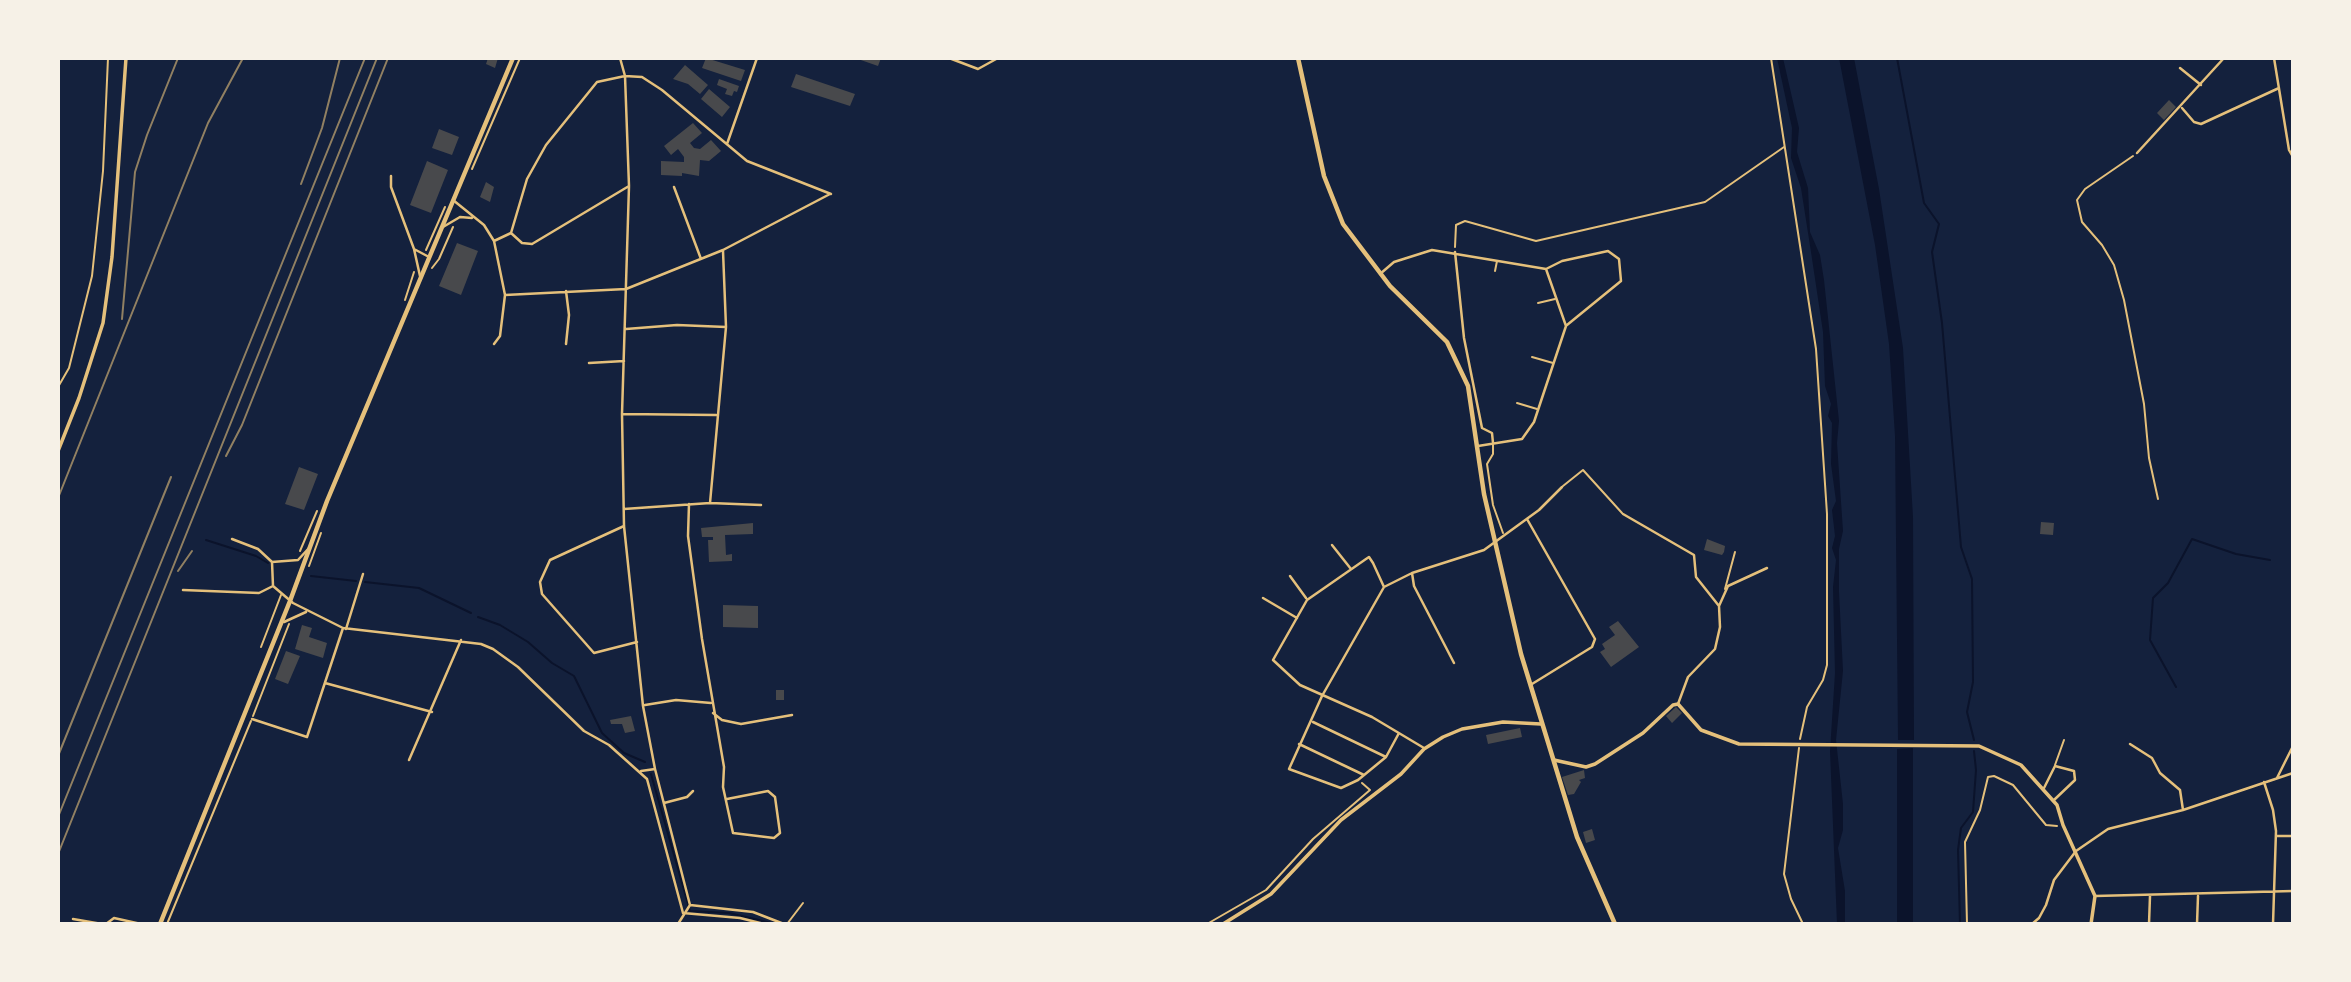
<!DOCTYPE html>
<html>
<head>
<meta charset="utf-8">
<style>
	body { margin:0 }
	#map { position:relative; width:2351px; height:982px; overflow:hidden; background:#14213d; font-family:Lato,sans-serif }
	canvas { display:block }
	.frame { position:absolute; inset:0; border:60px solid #f6f1e7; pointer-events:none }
</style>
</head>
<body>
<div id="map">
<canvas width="2351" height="982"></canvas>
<div class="frame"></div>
</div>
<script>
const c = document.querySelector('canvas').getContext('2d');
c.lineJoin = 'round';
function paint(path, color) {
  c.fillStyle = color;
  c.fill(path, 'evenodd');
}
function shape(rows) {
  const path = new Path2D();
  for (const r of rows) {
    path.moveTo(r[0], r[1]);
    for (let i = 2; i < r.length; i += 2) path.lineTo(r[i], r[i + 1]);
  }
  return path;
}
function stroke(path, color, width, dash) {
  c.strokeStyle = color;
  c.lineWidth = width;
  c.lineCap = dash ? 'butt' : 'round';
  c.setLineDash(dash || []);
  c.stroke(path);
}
paint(shape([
	[1777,58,1783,58,1799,128,1797,152,1808,188,1810,232,1820,255,1824,280,1839,421,1837,443,1843,531,1839,549,1839,592,1843,671,1836,740,1843,804,1843,830,1838,848,1845,891,1845,924,1837,924,1830,751,1835,673,1833,587,1836,560,1832,548,1835,536,1832,510,1836,501,1831,464,1832,423,1828,416,1831,404,1825,386,1823,332,1811,252,1801,188,1791,158,1792,128],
	[1839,58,1854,58,1879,189,1903,348,1913,517,1914,740,1898,740,1895,436,1889,344,1875,245],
	[1913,748,1913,924,1897,924,1897,749]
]), '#0b132b');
stroke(shape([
	[1897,58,1924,203,1939,224,1932,252,1942,323,1961,547,1972,579,1973,682,1967,712,1974,740],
	[206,540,256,556,268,563],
	[311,576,356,581],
	[365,582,419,588,471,613],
	[478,617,500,625,528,642,552,663,574,676,602,733,624,753,645,762],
	[2176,687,2150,640,2153,598,2168,583,2192,539,2236,554,2270,560],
	[651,774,690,911,729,913,776,924],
	[1960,924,1958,850,1961,828,1973,812,1976,770,1974,751]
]), '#0b132b', 2);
paint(shape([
	[488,58,498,58,495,68,486,64],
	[706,58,745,70,741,81,702,68],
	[855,58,881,58,878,66],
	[685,65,708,85,700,94,688,84,673,79],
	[796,74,855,94,850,106,791,87],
	[719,79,739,86,737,92,734,91,732,96,725,94,727,89,717,85],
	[709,89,730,107,722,117,701,99],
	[2169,100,2176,107,2164,120,2157,113],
	[693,123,702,133,690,143,694,148,700,149,711,140,721,151,709,161,700,160,699,176,682,173,682,176,661,175,661,161,684,162,684,157,678,149,671,155,664,146],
	[439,129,459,137,452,155,432,148],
	[427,161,448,170,431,213,410,205],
	[486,182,494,187,490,202,480,197],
	[457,243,478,251,461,295,439,286],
	[299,467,318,474,304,510,285,504],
	[2041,522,2054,523,2053,535,2040,534],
	[753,523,753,534,725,535,726,555,732,554,732,561,709,562,708,540,713,540,713,537,702,537,701,528],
	[1707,539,1725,546,1724,552,1722,555,1704,550],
	[723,605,758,606,758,628,723,627],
	[1618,621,1639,647,1611,667,1600,652,1605,649,1602,644,1615,635,1609,627],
	[302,625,312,628,309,637,327,643,323,658,295,649],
	[286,651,300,656,288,684,275,679],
	[776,690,784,690,784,700,776,700],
	[1676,707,1682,713,1672,723,1666,716],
	[631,716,635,731,625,733,622,724,611,724,610,720],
	[1520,728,1522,737,1488,744,1486,735],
	[1584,770,1585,778,1579,780,1581,782,1574,794,1568,795,1562,777],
	[1592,829,1595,840,1586,843,1583,832]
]), '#48494c');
stroke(shape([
	[1771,58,1816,349,1827,514,1827,665,1823,680,1807,707,1800,739],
	[2133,156,2085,189,2077,200,2082,222,2102,245,2114,265,2124,300,2144,404,2149,458,2158,499],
	[472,169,520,58],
	[1455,247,1456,225,1465,221,1536,241,1705,202,1784,147],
	[426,250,445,207],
	[432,268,439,259,453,227],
	[405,300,414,272],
	[58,387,69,368,92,276,103,171,108,58],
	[300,551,317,511],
	[309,566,321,533],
	[253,716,289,624],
	[1799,748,1784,874,1791,899,1803,924],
	[167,924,251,721],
	[1207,924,1266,890,1313,839,1370,790,1362,783],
	[1967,924,1965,842,1980,810,1988,777,1994,776,2013,785,2046,825,2057,826]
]), '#e5c07b', 2);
stroke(shape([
	[1495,271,1497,261],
	[1538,303,1555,299],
	[1532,357,1553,363],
	[1517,403,1537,409],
	[1493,445,1493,454,1487,464,1493,505,1503,533],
	[1563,486,1583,470,1622,513],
	[1725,589,1735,552],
	[261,647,281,595],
	[2055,765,2064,740],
	[787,924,803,903]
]), '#e5c07b', 2);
stroke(shape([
	[620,58,625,76,629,186,622,414,624,526,643,706,655,769,690,905],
	[949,58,978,69,998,58],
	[2274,58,2289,150,2293,157],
	[2180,68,2201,85],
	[2182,108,2194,122,2201,124,2279,88],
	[727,144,757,58],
	[2137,153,2224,58],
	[391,176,391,187,414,249,420,276],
	[629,186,532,244,522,243,511,233,527,179,546,145,597,82,625,76,642,77,662,90,747,161,831,194],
	[674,187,701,259],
	[453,200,484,225,494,241,505,295,500,336,494,344],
	[443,227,460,217,472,218],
	[494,241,511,233],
	[414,249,429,257],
	[1455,252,1464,338,1482,428,1492,433,1493,443],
	[1546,269,1562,261,1608,251,1619,259,1621,281,1567,325],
	[1380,274,1394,262,1432,250,1546,269,1566,326,1534,422,1522,439,1478,446],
	[505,295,626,289,723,250,830,194],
	[626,329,677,325,726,327],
	[566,344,569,315,566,291],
	[589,363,624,361],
	[622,414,716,415],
	[710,503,726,327,723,251],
	[689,504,688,536,702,639,724,767,723,787,733,833,774,838,780,833,775,797,768,791,727,799],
	[624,509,710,503,761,505],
	[1623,514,1694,555,1696,577,1719,606,1720,627,1715,649,1688,677,1678,704],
	[1527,519,1595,639,1592,647,1532,684],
	[624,526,550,560,540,582,542,594,594,653,637,642],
	[232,539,258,549,272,562,273,586],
	[1332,545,1351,569],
	[272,562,298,560,309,548],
	[1412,573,1414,586,1454,663],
	[1290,576,1306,598],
	[273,586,293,603,343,628,481,644,493,649,518,667,584,731,609,745,647,779,683,913],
	[1384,587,1373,563,1369,557,1366,559,1307,600,1273,660,1300,685,1372,717,1424,748],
	[183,590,259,593,273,586],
	[1263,598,1297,618],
	[1719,606,1728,586,1767,568],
	[284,622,306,612],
	[346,629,363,574],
	[325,683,432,712],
	[645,705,676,700,711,703],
	[713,713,722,720,741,724,792,715],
	[252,719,307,737,343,628],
	[1313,722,1386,757],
	[1399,733,1386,757,1358,780,1341,788,1289,769,1322,696,1384,587,1412,573,1484,550,1539,510,1562,487],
	[1299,744,1364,775],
	[2130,744,2152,758,2160,773,2180,790,2183,810],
	[409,760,461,640],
	[641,771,655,769],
	[2277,778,2293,746],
	[2264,782,2273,810,2276,831,2273,924],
	[2044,788,2055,766,2074,771,2075,780,2054,800],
	[664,803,687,797,693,791],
	[2276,836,2293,836],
	[2095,896,2293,891],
	[690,905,753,912,784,924],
	[683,913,740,918,764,924],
	[73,919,102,924],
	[106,924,114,918,141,924],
	[678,924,690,905],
	[2032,924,2039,918,2046,905,2054,880,2076,851,2108,829,2183,810,2293,773],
	[2149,924,2150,896],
	[2197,924,2198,896]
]), '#e5c07b', 2.5);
stroke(shape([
	[58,451,79,398,103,323,112,257,126,58],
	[1554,760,1586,767,1595,764,1643,733,1673,705,1678,704,1701,730,1739,744,1979,746,2021,765,2057,805,2063,825,2095,896,2091,924],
	[1223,924,1271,894,1341,820,1401,774,1424,749,1443,737,1462,729,1503,722,1541,724]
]), '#e5c07b', 3.5);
stroke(shape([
	[1298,58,1324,176,1343,224,1390,286,1447,342,1468,386,1484,494,1521,654,1577,837,1615,924],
	[160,924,290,601,327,501,513,58]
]), '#e5c07b', 4.5);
stroke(shape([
	[301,184,322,128,340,58],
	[122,319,135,172,147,135,178,58],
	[226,456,242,425,388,58],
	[58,498,208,123,243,58],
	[178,571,192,551],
	[58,756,171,477],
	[58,817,365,58],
	[58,854,377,58]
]), '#918062', 2);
</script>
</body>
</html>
